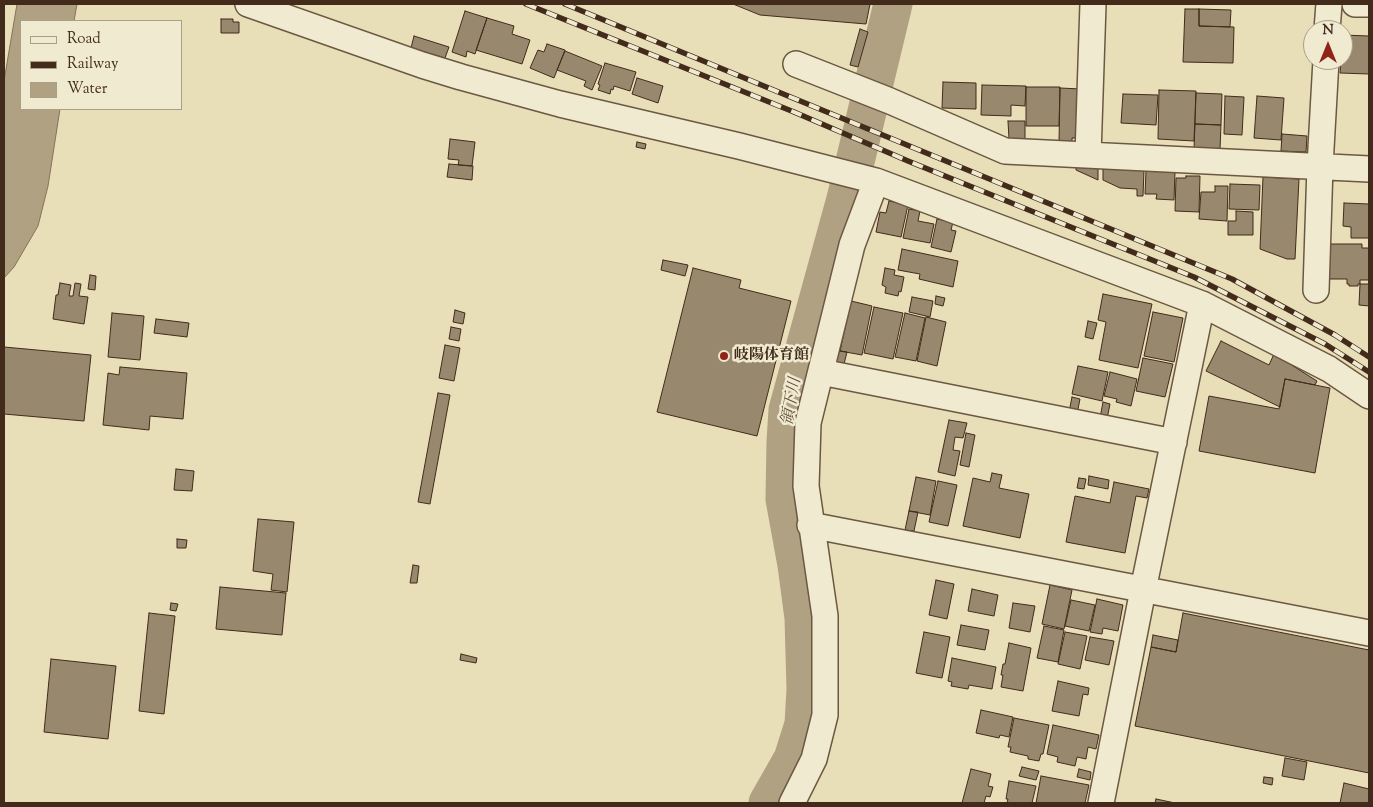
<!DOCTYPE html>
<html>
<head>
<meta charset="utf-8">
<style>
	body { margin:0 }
	#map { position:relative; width:1373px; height:807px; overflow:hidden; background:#e8deb8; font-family:"Sorts Mill Goudy",serif }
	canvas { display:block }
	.frame { position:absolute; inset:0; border:5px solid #422b1b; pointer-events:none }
	.legend { position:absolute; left:20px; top:20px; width:162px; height:90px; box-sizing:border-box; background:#f0ead1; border:1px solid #aa9e88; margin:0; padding:6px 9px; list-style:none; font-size:15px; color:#422b1b }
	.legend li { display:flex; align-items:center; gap:10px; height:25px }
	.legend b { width:25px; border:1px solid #aa9e88 }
	.north { position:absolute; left:1303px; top:20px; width:50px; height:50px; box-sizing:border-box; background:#f0ead1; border:1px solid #aa9e88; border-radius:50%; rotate:0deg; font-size:14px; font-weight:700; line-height:20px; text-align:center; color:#422b1b }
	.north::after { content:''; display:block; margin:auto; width:18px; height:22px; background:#8f2418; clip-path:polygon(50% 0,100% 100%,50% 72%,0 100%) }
</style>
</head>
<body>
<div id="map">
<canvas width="1373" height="807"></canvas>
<div class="frame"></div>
<ul class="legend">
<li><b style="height:6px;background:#f0ead1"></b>Road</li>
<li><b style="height:6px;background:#422b1b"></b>Railway</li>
<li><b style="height:14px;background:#b0a183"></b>Water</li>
</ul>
<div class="north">N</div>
</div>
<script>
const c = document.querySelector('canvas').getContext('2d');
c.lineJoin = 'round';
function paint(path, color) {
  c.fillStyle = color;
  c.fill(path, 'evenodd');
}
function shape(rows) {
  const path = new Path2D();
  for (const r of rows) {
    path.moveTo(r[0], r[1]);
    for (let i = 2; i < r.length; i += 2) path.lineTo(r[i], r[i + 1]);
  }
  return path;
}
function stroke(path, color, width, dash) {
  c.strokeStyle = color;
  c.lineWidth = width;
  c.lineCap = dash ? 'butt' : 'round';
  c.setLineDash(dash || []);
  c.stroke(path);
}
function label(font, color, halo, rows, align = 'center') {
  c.font = font + ' "Sorts Mill Goudy","Noto Serif JP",serif';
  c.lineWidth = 5;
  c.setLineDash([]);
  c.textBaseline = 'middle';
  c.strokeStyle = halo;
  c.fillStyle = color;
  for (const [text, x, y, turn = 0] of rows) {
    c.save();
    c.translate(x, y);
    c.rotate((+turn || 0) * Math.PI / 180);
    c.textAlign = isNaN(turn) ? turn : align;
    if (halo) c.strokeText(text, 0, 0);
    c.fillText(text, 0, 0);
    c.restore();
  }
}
const water = shape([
	[17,4,77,4,74,21,21,21,21,109,60,109,48,186,38,226,14,267,4,278,4,81,17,4]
]);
paint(water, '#b0a183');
stroke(water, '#847259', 1);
stroke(shape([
	[768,803,793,759,804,724,806,689,804,618,797,565,785,499,786,442,788,410,846,199,893,4]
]), '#b0a183', 39);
const building = shape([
	[733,4,870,4,866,24,760,15,733,4],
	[1185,9,1199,9,1199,26,1234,27,1233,63,1183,62,1185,9],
	[1199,9,1231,10,1230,27,1199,26,1199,9],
	[465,11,487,18,475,54,467,51,466,57,452,52,465,11],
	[487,18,514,26,512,34,530,40,522,64,476,50,487,18],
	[221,19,233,19,233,22,239,22,239,33,221,33,221,19],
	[860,29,868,32,858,67,850,65,860,29],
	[1343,35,1369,36,1369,74,1340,73,1341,60,1343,60,1343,35],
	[414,36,449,47,445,58,411,48,414,36],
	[547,44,565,50,554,78,530,68,538,50,544,52,547,44],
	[565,51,602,66,592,90,584,86,586,81,557,70,565,51],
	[605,63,636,72,630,91,614,86,613,90,611,89,610,94,598,90,600,85,598,84,605,63],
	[637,78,663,86,658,103,632,94,637,78],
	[943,82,976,83,976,109,942,108,943,82],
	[982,85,1026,86,1025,106,1011,105,1011,116,981,115,982,85],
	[1026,87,1060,87,1059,126,1026,126,1026,87],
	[1060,88,1081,89,1080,138,1072,138,1072,142,1059,142,1060,88],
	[1159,90,1196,91,1194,141,1158,139,1159,90],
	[1196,93,1222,94,1221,125,1195,124,1196,93],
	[1123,94,1158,95,1156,125,1121,123,1123,94],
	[1225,96,1244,97,1242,135,1224,134,1225,96],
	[1257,96,1284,98,1281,140,1254,138,1257,96],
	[1008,121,1025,121,1025,139,1009,139,1008,121],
	[1195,124,1221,125,1220,149,1194,148,1195,124],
	[1282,134,1307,136,1306,152,1281,151,1282,134],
	[450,139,475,142,472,166,458,165,459,160,448,159,450,139],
	[637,142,646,144,645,149,636,147,637,142],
	[449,164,473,166,472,180,447,177,449,164],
	[1076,166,1098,168,1098,180,1076,170,1076,166],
	[1103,169,1144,170,1143,196,1137,196,1137,189,1120,188,1103,180,1103,169],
	[1146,171,1175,172,1174,200,1156,199,1157,194,1145,194,1146,171],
	[1186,176,1200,176,1199,212,1175,211,1176,178,1186,178,1186,176],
	[1263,177,1299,179,1295,259,1287,259,1260,249,1263,177],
	[1230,184,1260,185,1259,210,1229,209,1230,184],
	[1215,186,1228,186,1227,221,1199,219,1201,192,1215,192,1215,186],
	[889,201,908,205,901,237,876,232,880,212,886,213,889,201],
	[1344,203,1369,204,1369,238,1351,238,1351,227,1343,226,1344,203],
	[909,209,920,211,918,221,934,224,930,243,903,238,909,209],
	[1236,211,1253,212,1253,235,1228,235,1228,221,1236,221,1236,211],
	[937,219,953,222,951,230,956,231,951,252,931,247,937,219],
	[1329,244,1362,244,1362,248,1369,248,1369,280,1360,280,1360,284,1358,284,1358,286,1349,286,1349,284,1347,284,1347,279,1328,279,1329,244],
	[902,249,958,261,953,287,919,279,920,274,898,270,902,249],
	[663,260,688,265,685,276,661,270,663,260],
	[693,268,741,280,739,288,791,301,757,436,657,412,693,268],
	[885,268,895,270,894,275,904,277,901,292,899,291,898,296,885,293,886,287,882,285,885,268],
	[90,275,96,276,95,290,88,289,90,275],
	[60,283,71,285,69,296,73,296,75,283,81,284,79,296,88,297,84,324,53,319,56,295,58,295,60,283],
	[1360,284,1369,284,1369,306,1359,305,1360,284],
	[1103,294,1152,304,1138,368,1099,360,1106,322,1098,320,1103,294],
	[936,296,945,298,943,306,935,304,936,296],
	[912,297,933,301,930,317,909,312,912,297],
	[851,301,872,306,862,355,840,351,851,301],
	[874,307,903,313,893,359,864,353,874,307],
	[455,310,465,313,463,324,453,322,455,310],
	[1153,312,1183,318,1174,362,1144,356,1153,312],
	[112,313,144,316,140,360,108,357,112,313],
	[905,313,925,318,916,361,895,357,905,313],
	[926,317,946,322,937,366,917,361,926,317],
	[156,319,189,323,187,337,154,333,156,319],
	[1088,321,1097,323,1093,339,1085,337,1088,321],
	[451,327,461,329,459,341,449,339,451,327],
	[1221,341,1269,365,1274,354,1317,381,1315,385,1285,379,1280,407,1206,371,1221,341],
	[445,345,460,348,454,381,439,378,445,345],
	[839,346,841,346,840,351,847,352,843,368,840,367,836,361,839,346],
	[4,347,91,355,84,421,4,414,4,347],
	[1143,358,1173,364,1165,397,1136,391,1143,358],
	[1078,366,1108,372,1102,401,1072,394,1078,366],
	[120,367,187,373,183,419,150,416,149,430,103,425,108,373,119,375,120,367],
	[1110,372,1137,379,1131,406,1116,402,1117,399,1104,396,1110,372],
	[1285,379,1330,388,1315,473,1199,451,1209,396,1279,409,1285,379],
	[438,393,450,395,430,504,418,502,438,393],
	[1072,397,1080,399,1077,414,1069,412,1072,397],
	[1103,402,1110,404,1107,419,1100,418,1103,402],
	[949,420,967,423,963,438,955,437,953,450,960,451,955,476,938,472,949,420],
	[966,433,975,435,969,467,960,465,966,433],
	[176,469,194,471,192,491,174,490,176,469],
	[992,473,1002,475,999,488,1029,494,1020,538,963,526,973,478,990,482,992,473],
	[1089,476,1109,480,1108,489,1088,485,1089,476],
	[916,477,936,481,930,515,909,511,916,477],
	[1079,478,1086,479,1084,489,1077,488,1079,478],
	[938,481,957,485,948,526,929,522,938,481],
	[1114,482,1149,489,1147,498,1136,496,1125,553,1066,542,1075,496,1110,503,1114,482],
	[909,511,918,512,914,531,905,530,909,511],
	[258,519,294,522,287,592,271,590,273,574,253,571,258,519],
	[177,539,187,540,186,548,177,548,177,539],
	[413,565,419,566,417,583,410,583,413,565],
	[936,580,954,584,947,619,929,615,936,580],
	[1050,585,1072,590,1064,629,1042,624,1050,585],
	[220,587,286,593,282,635,216,629,220,587],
	[972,589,998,595,994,616,968,611,972,589],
	[1097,599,1123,605,1118,631,1103,628,1102,634,1090,632,1097,599],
	[1071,600,1095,605,1089,631,1065,626,1071,600],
	[171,603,178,604,176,611,170,610,171,603],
	[1013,603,1035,606,1030,632,1009,628,1013,603],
	[149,613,175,616,164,714,139,711,149,613],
	[1183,613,1369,650,1369,773,1135,726,1151,647,1176,652,1183,613],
	[961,625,989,630,985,650,957,645,961,625],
	[1044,626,1064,630,1058,662,1037,658,1044,626],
	[924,632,950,637,942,678,916,673,924,632],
	[1065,632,1087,636,1080,669,1058,664,1065,632],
	[1153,635,1178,640,1176,652,1151,647,1153,635],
	[1090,637,1114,641,1109,665,1085,660,1090,637],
	[1009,643,1031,648,1023,691,1001,687,1003,675,1001,675,1003,664,1005,664,1009,643],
	[461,654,477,658,476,663,460,660,461,654],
	[952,658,996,667,992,689,969,685,968,689,951,686,952,682,948,681,952,658],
	[51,659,116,666,108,739,44,732,51,659],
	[1058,681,1089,688,1088,695,1083,694,1079,716,1052,711,1058,681],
	[981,710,1013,717,1009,737,1000,735,999,738,976,733,981,710],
	[1014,718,1049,725,1043,754,1041,754,1039,761,1028,759,1028,756,1010,752,1011,747,1008,747,1014,718],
	[1053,725,1099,735,1096,749,1088,747,1086,759,1077,757,1075,766,1057,762,1058,757,1047,754,1053,725],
	[1285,758,1307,762,1304,780,1282,776,1285,758],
	[1022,767,1039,771,1036,780,1019,776,1022,767],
	[971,769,991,774,988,786,993,787,990,797,986,796,984,803,962,803,971,769],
	[1079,769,1091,772,1090,780,1077,777,1079,769],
	[1041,776,1089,785,1085,803,1036,803,1041,776],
	[1264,777,1273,778,1272,785,1263,783,1264,777],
	[1009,781,1036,786,1032,803,1007,803,1008,799,1006,799,1009,781],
	[1344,783,1369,789,1369,803,1340,803,1344,783],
	[1156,799,1175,803,1155,803,1156,799]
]);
paint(building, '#98886d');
stroke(building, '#422b1b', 1);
const minor = shape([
	[248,4,422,65,461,77,560,104,739,146,876,181,1202,304,1329,369,1369,396],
	[1355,4,1369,4],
	[1327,30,1329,4],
	[796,64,890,101,1005,151,1369,169],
	[1088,155,1093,4],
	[1316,290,1320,166,1326,60],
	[821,372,1174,442],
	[810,525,1369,633],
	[792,803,814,759,825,715,825,616,806,486,808,423,852,245,876,181],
	[1101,803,1143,590,1202,304]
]);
stroke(minor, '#6c5842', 28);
stroke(minor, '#f0ead1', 25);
const rail = shape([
	[526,4,794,112,908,161,1194,277,1325,344,1369,372],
	[565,4,1232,279,1335,335,1369,357]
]);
stroke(rail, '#422b1b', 5.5);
stroke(rail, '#f0ead1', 4, [11]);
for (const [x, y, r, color] of [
	[724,356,5,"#8f2418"]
]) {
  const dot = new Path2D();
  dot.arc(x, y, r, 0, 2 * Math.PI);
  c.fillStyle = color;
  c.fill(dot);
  stroke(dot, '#f0ead1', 2);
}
label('bold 15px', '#422b1b', '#f0ead1', [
	["岐陽体育館",734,356]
], 'left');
label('italic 16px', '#5e4835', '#f0ead1', [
	["領下川",793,402,-80]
]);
</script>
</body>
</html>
